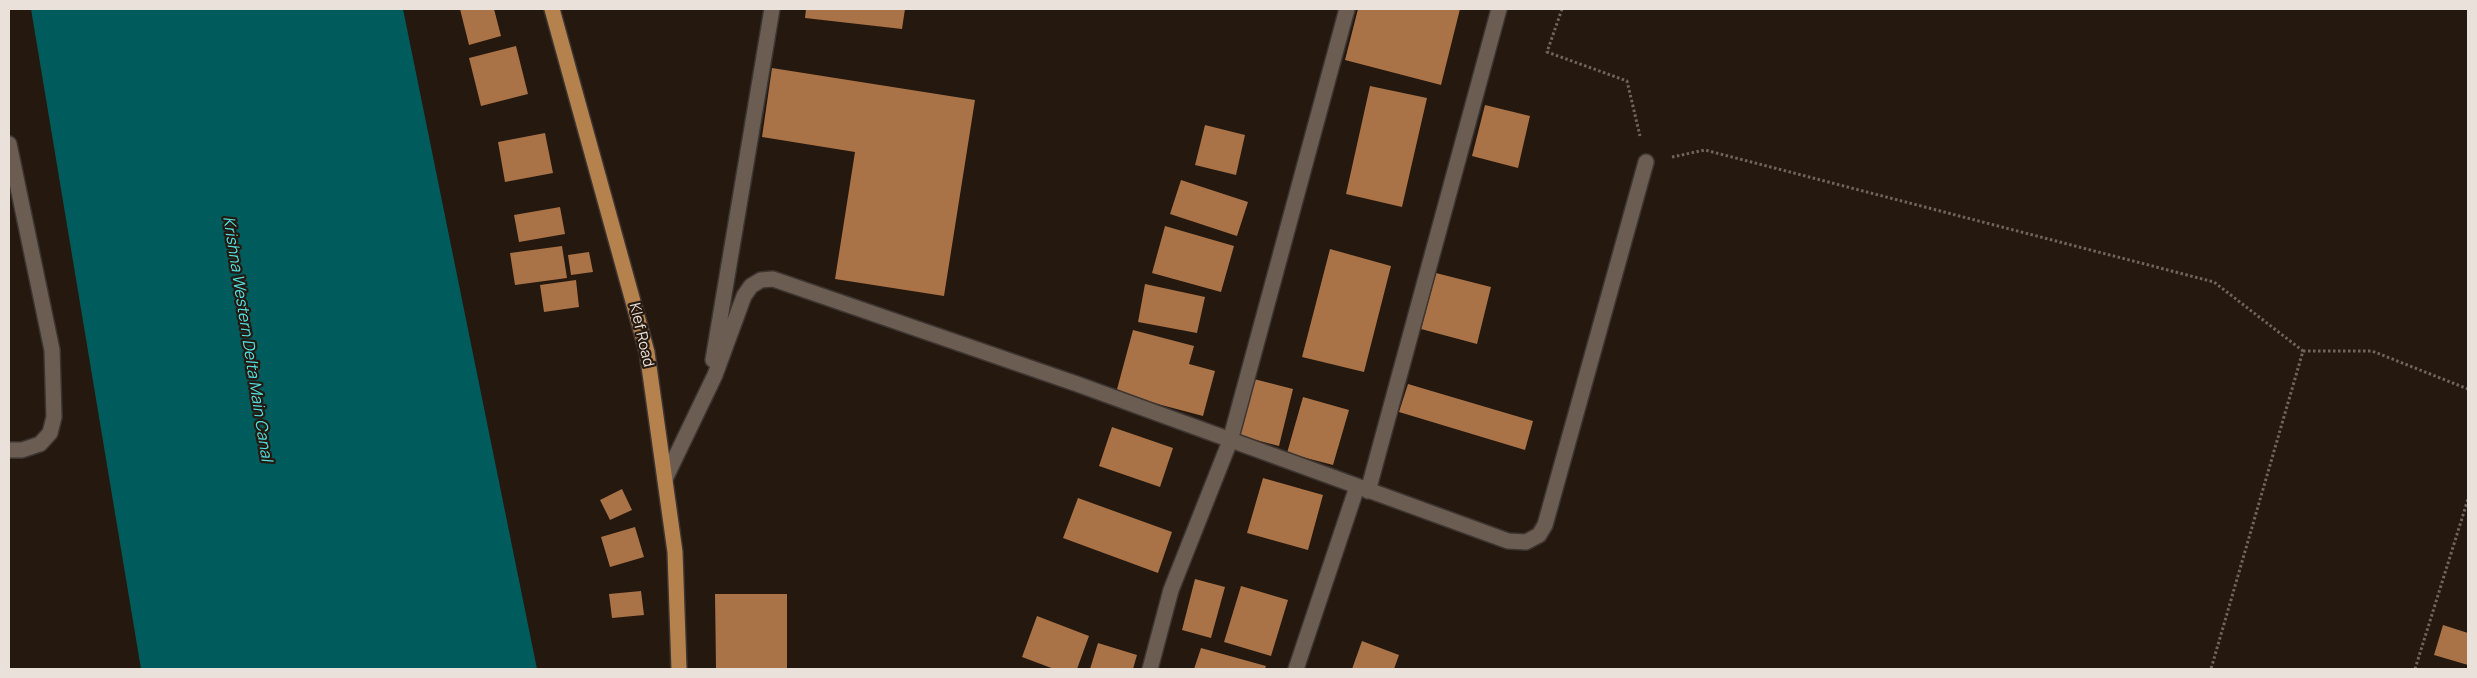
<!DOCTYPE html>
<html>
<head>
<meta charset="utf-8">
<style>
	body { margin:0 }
	#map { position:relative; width:2477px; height:678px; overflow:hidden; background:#24180f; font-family:Manrope,sans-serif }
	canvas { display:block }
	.frame { position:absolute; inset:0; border:10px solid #e9e1da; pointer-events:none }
</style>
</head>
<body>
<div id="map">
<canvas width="2477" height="678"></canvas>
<div class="frame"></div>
</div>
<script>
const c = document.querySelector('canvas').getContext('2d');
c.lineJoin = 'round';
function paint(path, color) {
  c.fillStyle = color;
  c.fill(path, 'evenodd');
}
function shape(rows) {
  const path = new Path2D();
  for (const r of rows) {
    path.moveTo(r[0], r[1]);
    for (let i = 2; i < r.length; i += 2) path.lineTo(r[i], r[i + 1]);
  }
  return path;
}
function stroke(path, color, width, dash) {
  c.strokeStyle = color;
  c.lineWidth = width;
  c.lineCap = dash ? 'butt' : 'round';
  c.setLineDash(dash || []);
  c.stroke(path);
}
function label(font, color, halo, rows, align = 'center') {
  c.font = font + ' Manrope,sans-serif';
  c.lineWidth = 4.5;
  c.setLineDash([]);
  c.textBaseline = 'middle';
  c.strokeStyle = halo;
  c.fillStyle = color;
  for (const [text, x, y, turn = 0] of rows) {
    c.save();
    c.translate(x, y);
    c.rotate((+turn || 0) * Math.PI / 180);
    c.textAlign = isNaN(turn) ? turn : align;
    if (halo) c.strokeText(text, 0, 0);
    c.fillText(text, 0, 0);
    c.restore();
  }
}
paint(shape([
	[31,9,403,9,537,669,141,669]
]), '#005b5d');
paint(shape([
	[460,9,494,9,501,36,469,45],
	[806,9,905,9,902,29,805,18],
	[1358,9,1460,9,1441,85,1345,60],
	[516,46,528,94,481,106,469,58],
	[772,68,975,100,944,296,835,279,855,152,762,137],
	[1370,86,1427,98,1402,207,1346,194],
	[1485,105,1530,116,1518,168,1472,156],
	[1205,125,1245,135,1236,175,1195,165],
	[545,133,553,173,505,182,498,142],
	[1181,180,1248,202,1237,236,1170,214],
	[560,207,565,234,519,242,514,215],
	[1165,226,1234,246,1221,292,1152,273],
	[562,246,567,278,515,285,510,253],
	[1330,249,1391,266,1364,372,1302,357],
	[589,252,593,272,571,275,568,255],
	[1436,273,1491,287,1477,344,1421,329],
	[576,280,579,307,544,312,540,285],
	[1145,284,1205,297,1197,333,1138,322],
	[1133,330,1194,346,1189,364,1215,371,1203,416,1116,393],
	[1254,379,1293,389,1279,446,1240,436],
	[1408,384,1533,421,1525,450,1399,412],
	[1303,397,1349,410,1333,465,1287,453],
	[1112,427,1173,448,1160,487,1099,466],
	[1263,478,1323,495,1308,550,1247,533],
	[622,489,632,510,610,520,600,500],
	[1078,498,1172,532,1158,573,1063,538],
	[635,527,644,557,610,567,601,537],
	[1195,579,1225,587,1211,638,1182,630],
	[1241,586,1288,600,1271,656,1224,642],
	[641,591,644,615,612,618,609,594],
	[715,594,787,594,787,669,716,669],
	[1037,616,1089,636,1077,669,1054,669,1022,657],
	[2443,625,2468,633,2468,665,2434,655],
	[1362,641,1399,655,1394,669,1352,669],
	[1098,643,1137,655,1133,669,1090,669],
	[1201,648,1266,666,1265,669,1194,669]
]), '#a97247');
const minor = shape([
	[9,144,52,350,54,417,50,433,40,444,22,450,9,450],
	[713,360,772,9],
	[665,479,715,375,744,296,751,286,761,280,773,279,1077,384,1508,541,1526,542,1539,535,1545,525,1646,162],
	[1368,491,1499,9],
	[1150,669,1171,590,1230,441,1347,9],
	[1296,669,1357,487]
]);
const major = shape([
	[552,9,647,352,675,552,679,669]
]);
stroke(minor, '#3d3531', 18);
stroke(major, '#3d3531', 18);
stroke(shape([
	[1562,9,1547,52,1627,81,1640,136],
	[1672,157,1705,150,2214,282,2303,351,2211,669],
	[2303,351,2372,351,2468,389],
	[2415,669,2468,499]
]), '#6f655d', 3, [2.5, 2.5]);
stroke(minor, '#6b5d52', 15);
stroke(major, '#b5814d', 15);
label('15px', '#e9e1da', '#24180f', [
	["Klef Road",641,335,77]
]);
label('italic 16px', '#50e0e3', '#24180f', [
	["Krishna Western Delta Main Canal",247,339,81]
]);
</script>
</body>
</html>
